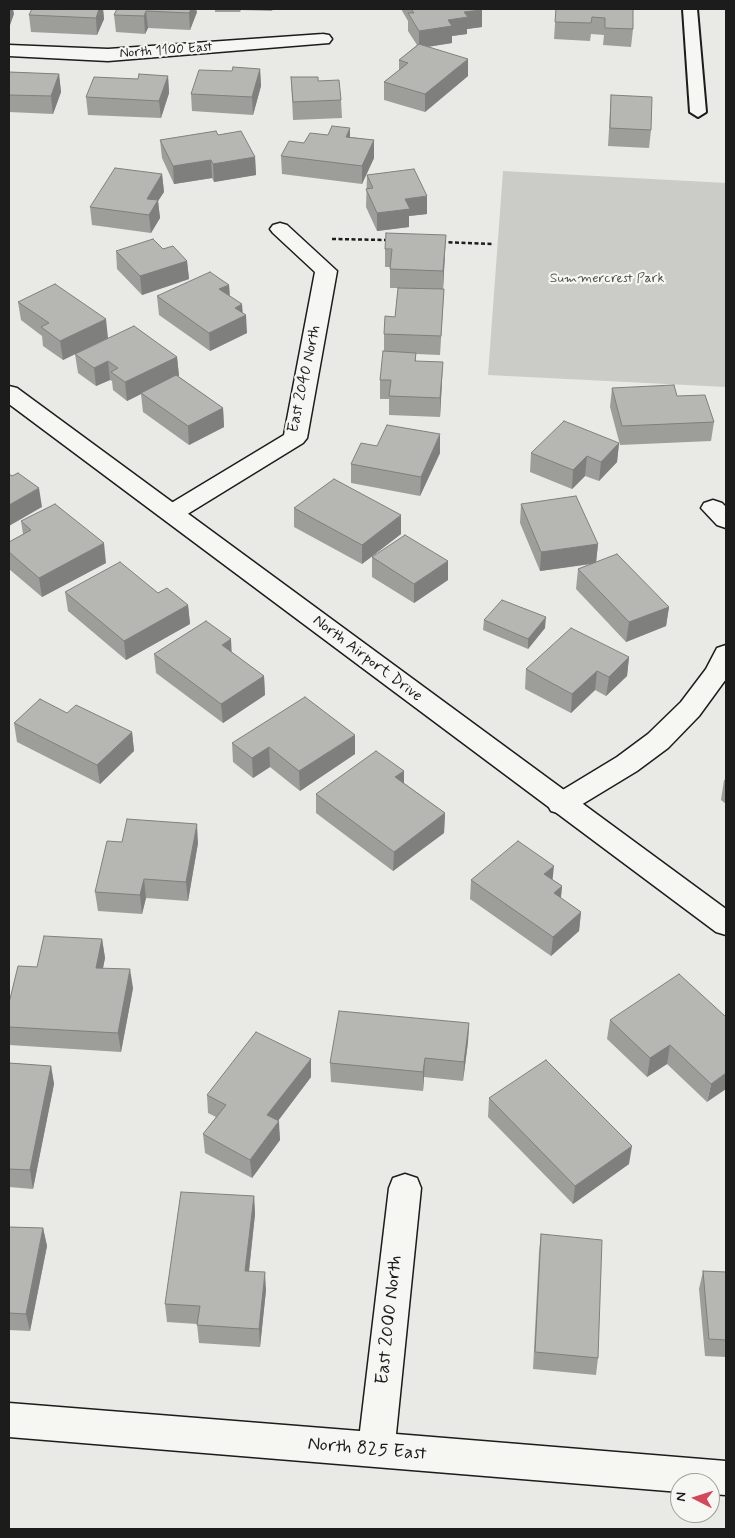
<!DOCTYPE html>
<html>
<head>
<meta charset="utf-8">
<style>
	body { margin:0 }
	#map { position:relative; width:735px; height:1538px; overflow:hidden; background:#e9e9e5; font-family:Mynerve,sans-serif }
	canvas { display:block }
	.frame { position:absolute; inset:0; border:10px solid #1c1c1c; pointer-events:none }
	.north { position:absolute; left:670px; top:1473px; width:50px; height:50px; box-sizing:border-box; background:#f6f6f2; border:1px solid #9f9f9c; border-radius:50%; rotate:275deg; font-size:14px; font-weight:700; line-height:20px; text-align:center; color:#1c1c1c }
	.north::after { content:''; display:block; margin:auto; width:18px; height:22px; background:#d1495b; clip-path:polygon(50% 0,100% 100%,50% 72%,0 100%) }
</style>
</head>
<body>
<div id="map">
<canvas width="735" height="1538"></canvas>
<div class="frame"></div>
<div class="north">N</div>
</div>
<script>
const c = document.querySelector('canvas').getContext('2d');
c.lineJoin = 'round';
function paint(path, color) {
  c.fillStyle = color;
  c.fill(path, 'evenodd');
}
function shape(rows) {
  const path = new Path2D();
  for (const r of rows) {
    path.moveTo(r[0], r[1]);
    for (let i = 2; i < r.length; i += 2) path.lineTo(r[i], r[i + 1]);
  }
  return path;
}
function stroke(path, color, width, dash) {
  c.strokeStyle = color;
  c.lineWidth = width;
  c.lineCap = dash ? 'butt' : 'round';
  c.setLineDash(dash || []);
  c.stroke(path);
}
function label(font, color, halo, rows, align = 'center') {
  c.font = font + ' Mynerve,sans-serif';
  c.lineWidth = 4.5;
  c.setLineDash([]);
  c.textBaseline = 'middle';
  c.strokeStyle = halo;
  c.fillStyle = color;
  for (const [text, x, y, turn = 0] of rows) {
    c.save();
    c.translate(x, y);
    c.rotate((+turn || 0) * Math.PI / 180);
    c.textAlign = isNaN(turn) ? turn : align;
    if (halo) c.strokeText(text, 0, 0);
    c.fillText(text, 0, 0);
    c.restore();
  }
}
paint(shape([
	[503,171,726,183,726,387,488,375]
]), '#cbcbc7');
const lane = shape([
	[683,9,697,9,706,112,698,117,690,112,683,9]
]);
const street = shape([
	[323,34,329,35,332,39,329,43,108,61,9,56,9,45,108,49,323,34],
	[280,223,287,225,337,271,307,438,303,443,181,518,172,521,163,518,160,513,163,508,284,435,315,272,273,233,270,229,273,225,280,223],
	[713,500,722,503,726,507,726,528,717,525,701,508,704,503,713,500],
	[726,645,726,679,699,716,668,748,637,771,571,811,561,814,551,811,547,804,551,797,617,757,648,734,681,702,706,669,717,648,726,645],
	[405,1174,417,1178,421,1188,396,1434,726,1461,726,1495,710,1494,710,1483,680,1483,680,1492,9,1437,9,1403,360,1431,389,1188,393,1178,405,1174]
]);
const secondary = shape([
	[9,386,17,388,726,909,726,935,716,932,9,404,9,386]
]);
stroke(lane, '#1c1c1c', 4);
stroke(street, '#1c1c1c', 3);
stroke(secondary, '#1c1c1c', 3);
stroke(shape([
	[332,239,388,240],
	[442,242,494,244]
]), '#1c1c1c', 2.5, [4, 2.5]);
paint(lane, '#f6f6f2');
paint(street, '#f6f6f2');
paint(secondary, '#f6f6f2');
paint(shape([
	[103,9,104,19,97,35,31,32,29,15],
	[117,9,197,12,190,30,148,28,145,34,116,32,114,15],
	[215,9,273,9,272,11,241,10,240,12,215,12],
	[401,9,482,9,482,27,467,29,467,34,452,36,452,43,428,47,468,76,425,112,384,100,384,82,399,70,399,60,417,45,408,31,408,21],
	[556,9,633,9,633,29,631,47,603,45,604,35,591,34,590,41,554,39],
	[260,69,261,86,253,115,192,111,191,94,232,71],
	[9,72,59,74,61,92,53,114,9,112],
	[168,76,169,93,161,118,88,115,86,97,138,79],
	[291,77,318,81,341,100,342,118,293,120],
	[611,95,651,130,649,148,608,146],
	[218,135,255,157,256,175,214,182,212,178,174,184,162,158,160,140],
	[350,137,374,140,374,158,362,184,282,174,281,156,304,143],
	[162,174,164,192,158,201,160,218,151,233,92,225,90,207],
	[367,175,427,214,409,216,409,227,377,231,366,207],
	[163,249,187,261,189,279,142,295,117,269,116,251],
	[385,249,445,253,443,289,444,289,443,308,440,355,416,354,416,361,442,381,440,417,389,415,389,399,380,399,380,380,384,351,384,334,395,317,398,288,390,288,390,267,385,267],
	[229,285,230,296,242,312,247,333,210,351,159,315,157,296],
	[18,302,108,338,63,360,43,346,42,336,21,320],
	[75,354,177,357,179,376,178,376,223,408,224,427,189,445,143,412,141,394,127,401,113,390,112,381,110,380,96,386,78,373],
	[612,388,677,396,714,422,711,441,620,445,610,407],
	[619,443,617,462,599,481,585,476,572,489,530,472,531,453],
	[377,446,440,453,420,496,351,483,351,464],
	[521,504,598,544,596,562,669,607,666,626,626,642,576,589,578,569,592,564,540,571,520,523],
	[294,508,401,534,362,564,294,527],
	[21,521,106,563,42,597,9,569,9,542,23,534],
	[372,557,448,561,448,580,414,603,372,577],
	[65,592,158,593,188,605,190,624,126,660,68,611],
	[484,620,545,628,528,649,483,630],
	[232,653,264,676,265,695,223,723,156,673,154,654],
	[629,657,627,676,606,696,595,690,571,713,525,689,526,669],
	[67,713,132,732,134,751,100,784,17,742,14,723],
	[232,743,355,754,300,791,270,767,253,778,233,762],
	[404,771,404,783,445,813,444,833,393,871,316,813,316,794],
	[726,779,726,804,721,800,724,780],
	[122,842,198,843,188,901,146,898,142,914,98,911,95,892],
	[552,879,562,886,561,898,581,912,579,931,551,956,470,899,471,880],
	[102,939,105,958,103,968,133,988,121,1052,9,1045,9,1003,37,967],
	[726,1017,707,1102,667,1064,647,1077,607,1039,610,1020],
	[469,1023,468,1042,463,1081,424,1077,423,1091,331,1082,330,1063],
	[311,1059,311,1077,278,1121,280,1140,252,1178,205,1153,203,1134,216,1117,208,1113,207,1095],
	[9,1063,51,1066,54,1084,33,1189,9,1187],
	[489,1098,629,1164,573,1204,488,1117],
	[254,1196,255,1214,249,1271,266,1290,260,1347,199,1343,197,1324,167,1322,165,1304],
	[9,1227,43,1228,47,1246,30,1331,9,1330],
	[541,1234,598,1358,596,1375,533,1369,539,1252],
	[703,1271,726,1272,726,1357,705,1356,699,1289]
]), '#9d9d9a');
paint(shape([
	[9,9,13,9,14,14,9,28],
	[99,9,103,9,104,19,97,35,96,18],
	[191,9,196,9,197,12,190,30,189,13],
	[482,10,482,27,467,29,467,34,452,36,452,43,419,48,419,31,464,12],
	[146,11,148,28,145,34,144,16],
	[468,59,468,76,425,112,425,94],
	[260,69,261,86,253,115,252,97],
	[59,74,61,92,53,114,51,96],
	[168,76,169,93,161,118,159,101],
	[350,128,350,146,346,137],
	[374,140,374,158,362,184,362,166],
	[255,157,256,175,214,182,213,164],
	[211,160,212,178,174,184,173,166],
	[162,174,164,192,158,201,160,218,151,233,147,199],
	[427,196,427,214,409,216,409,227,377,231,377,213,405,199],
	[446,235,445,253,443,290,443,271],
	[187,261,189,279,142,295,140,276],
	[229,285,230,303,219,289],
	[242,304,243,316,246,315,247,333,210,351,209,333,235,308],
	[106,319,108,338,63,360,60,341],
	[177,357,179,376,142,394,141,393,141,394,127,401,125,382],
	[108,361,110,380,96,386,94,368],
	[443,362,442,381,440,417,440,398],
	[223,408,224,427,189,445,188,426],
	[440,434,440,453,420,496,421,477],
	[619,443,617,462,599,481,601,462],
	[587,456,585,476,572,489,573,470],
	[39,488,42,507,9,526,9,505],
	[401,515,401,534,362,564,362,545],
	[104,543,106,563,42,597,39,578],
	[598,544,596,563,540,571,541,552],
	[448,561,448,580,414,603,414,584],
	[188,605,190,624,126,660,124,641],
	[669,607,666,626,626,642,629,622],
	[546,617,545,628,528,649,528,639],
	[231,639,232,658,222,645],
	[629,657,627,676,606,696,609,677],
	[597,671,595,690,571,713,572,694],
	[264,676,265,695,223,723,221,704],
	[132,732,134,751,100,784,97,765],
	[355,735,355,754,300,791,299,771],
	[269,747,270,767,253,778,252,758],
	[404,771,404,790,395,777],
	[445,813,444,833,393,871,394,852],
	[197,824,198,843,188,901,186,882],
	[554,866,552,885,544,874],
	[144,879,146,898,142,914,140,895],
	[562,886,560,905,554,893],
	[581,912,579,931,551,956,553,937],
	[102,939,105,958,99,987,96,968],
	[130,969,133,988,121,1052,118,1033],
	[469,1023,468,1042,463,1081,464,1062],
	[670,1045,667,1064,647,1077,650,1058],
	[425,1058,424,1077,423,1091,423,1072],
	[311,1059,311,1077,268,1134,267,1115],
	[51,1066,54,1084,33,1189,30,1170],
	[726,1073,726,1089,707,1102,711,1084],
	[279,1121,280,1140,252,1178,250,1160],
	[632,1146,629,1164,573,1204,575,1186],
	[254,1196,255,1214,247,1289,245,1271],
	[43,1228,47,1246,30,1331,26,1314],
	[265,1272,266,1290,260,1347,259,1329]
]), '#7f7f7d');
const building = shape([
	[32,9,99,9,96,18,29,15,32,9],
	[117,9,191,9,189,13,146,11,144,16,114,15,117,9],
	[411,9,482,9,482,10,464,12,468,17,448,20,452,26,419,31,408,13,414,13,411,9],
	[556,9,633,9,633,29,605,28,605,18,592,17,591,23,555,22,556,9],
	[419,44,468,59,425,94,384,82,408,63,399,60,419,44],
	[233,67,260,69,252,97,191,94,199,70,232,71,233,67],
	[9,72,59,74,51,96,9,95,9,72],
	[139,74,168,76,159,101,86,97,94,77,138,79,139,74],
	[291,77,318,77,318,81,339,80,341,100,293,102,291,77],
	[611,95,652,97,651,130,610,128,611,95],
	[332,126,350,128,346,137,374,140,362,166,281,156,289,141,304,143,310,133,328,135,332,126],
	[216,131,218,135,241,131,255,157,213,164,211,160,173,166,160,140,216,131],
	[115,168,162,174,147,199,158,200,149,215,90,207,115,168],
	[414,169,427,196,405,199,410,209,377,213,366,189,373,188,367,175,414,169],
	[386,233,446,235,443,271,390,269,392,249,385,249,386,233],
	[153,239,163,249,173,246,187,261,140,276,116,251,153,239],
	[210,272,229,285,219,289,242,304,235,308,246,315,209,333,157,296,210,272],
	[55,284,106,319,60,341,41,327,49,323,18,302,55,284],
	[398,288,444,289,441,336,384,334,385,316,395,317,398,288],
	[134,326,177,357,125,382,111,372,118,368,108,361,94,368,75,354,134,326],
	[383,351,416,353,415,361,443,362,440,398,389,396,391,380,380,380,383,351],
	[176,375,223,408,188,426,141,393,176,375],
	[674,385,677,396,705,395,714,422,622,426,612,388,674,385],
	[564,421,619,443,601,462,587,456,573,470,531,453,564,421],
	[387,425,440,434,421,477,351,464,361,443,377,446,387,425],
	[18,473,39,488,9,505,9,474,12,476,18,473],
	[334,479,401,515,362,545,294,508,334,479],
	[576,496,598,544,541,552,521,504,576,496],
	[55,504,104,543,39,578,9,552,9,542,31,530,21,521,55,504],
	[405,535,448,561,414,584,372,557,405,535],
	[617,554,669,607,629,622,578,569,617,554],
	[120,562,158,593,167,588,188,605,124,641,65,592,120,562],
	[502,600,546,617,528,639,484,620,502,600],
	[206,621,231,639,222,645,264,676,221,704,154,654,206,621],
	[571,628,629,657,609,677,597,671,572,694,526,669,571,628],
	[305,697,355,735,299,771,269,747,252,758,232,743,305,697],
	[40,699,67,713,76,705,132,732,97,765,14,723,40,699],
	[376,751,404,771,395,777,445,813,394,852,316,794,376,751],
	[127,819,197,824,186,882,144,879,140,895,95,892,107,841,122,842,127,819],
	[518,841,554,866,544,874,562,886,554,893,581,912,553,937,471,880,518,841],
	[44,936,102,939,96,968,130,969,118,1033,9,1027,9,1003,18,966,37,967,44,936],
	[679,974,726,1017,726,1073,711,1084,670,1045,650,1058,610,1020,679,974],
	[339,1011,469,1023,464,1062,425,1058,423,1072,330,1063,339,1011],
	[256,1032,311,1059,267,1115,279,1121,250,1160,203,1134,226,1105,207,1095,256,1032],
	[546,1060,632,1146,575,1186,489,1098,546,1060],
	[9,1063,51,1066,30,1170,9,1169,9,1063],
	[181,1192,254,1196,245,1271,265,1272,259,1329,197,1325,200,1306,165,1304,181,1192],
	[9,1227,43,1228,26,1314,9,1313,9,1227],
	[541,1234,602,1240,598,1358,535,1352,541,1234],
	[703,1271,726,1272,726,1340,709,1339,703,1271]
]);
paint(building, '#b6b6b3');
stroke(building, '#7f7f7d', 1);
label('14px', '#1c1c1c', '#f6f6f2', [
	["North 1100 East",166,51,-4]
]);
label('14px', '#51514f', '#f6f6f2', [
	["Summercrest Park",607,279]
]);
label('16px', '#1c1c1c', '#f6f6f2', [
	["East 2040 North",305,379,-78],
	["North Airport Drive",367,659,37]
]);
label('19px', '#1c1c1c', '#f6f6f2', [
	["East 2000 North",390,1320,-84],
	["North 825 East",367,1450,5]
]);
</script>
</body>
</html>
